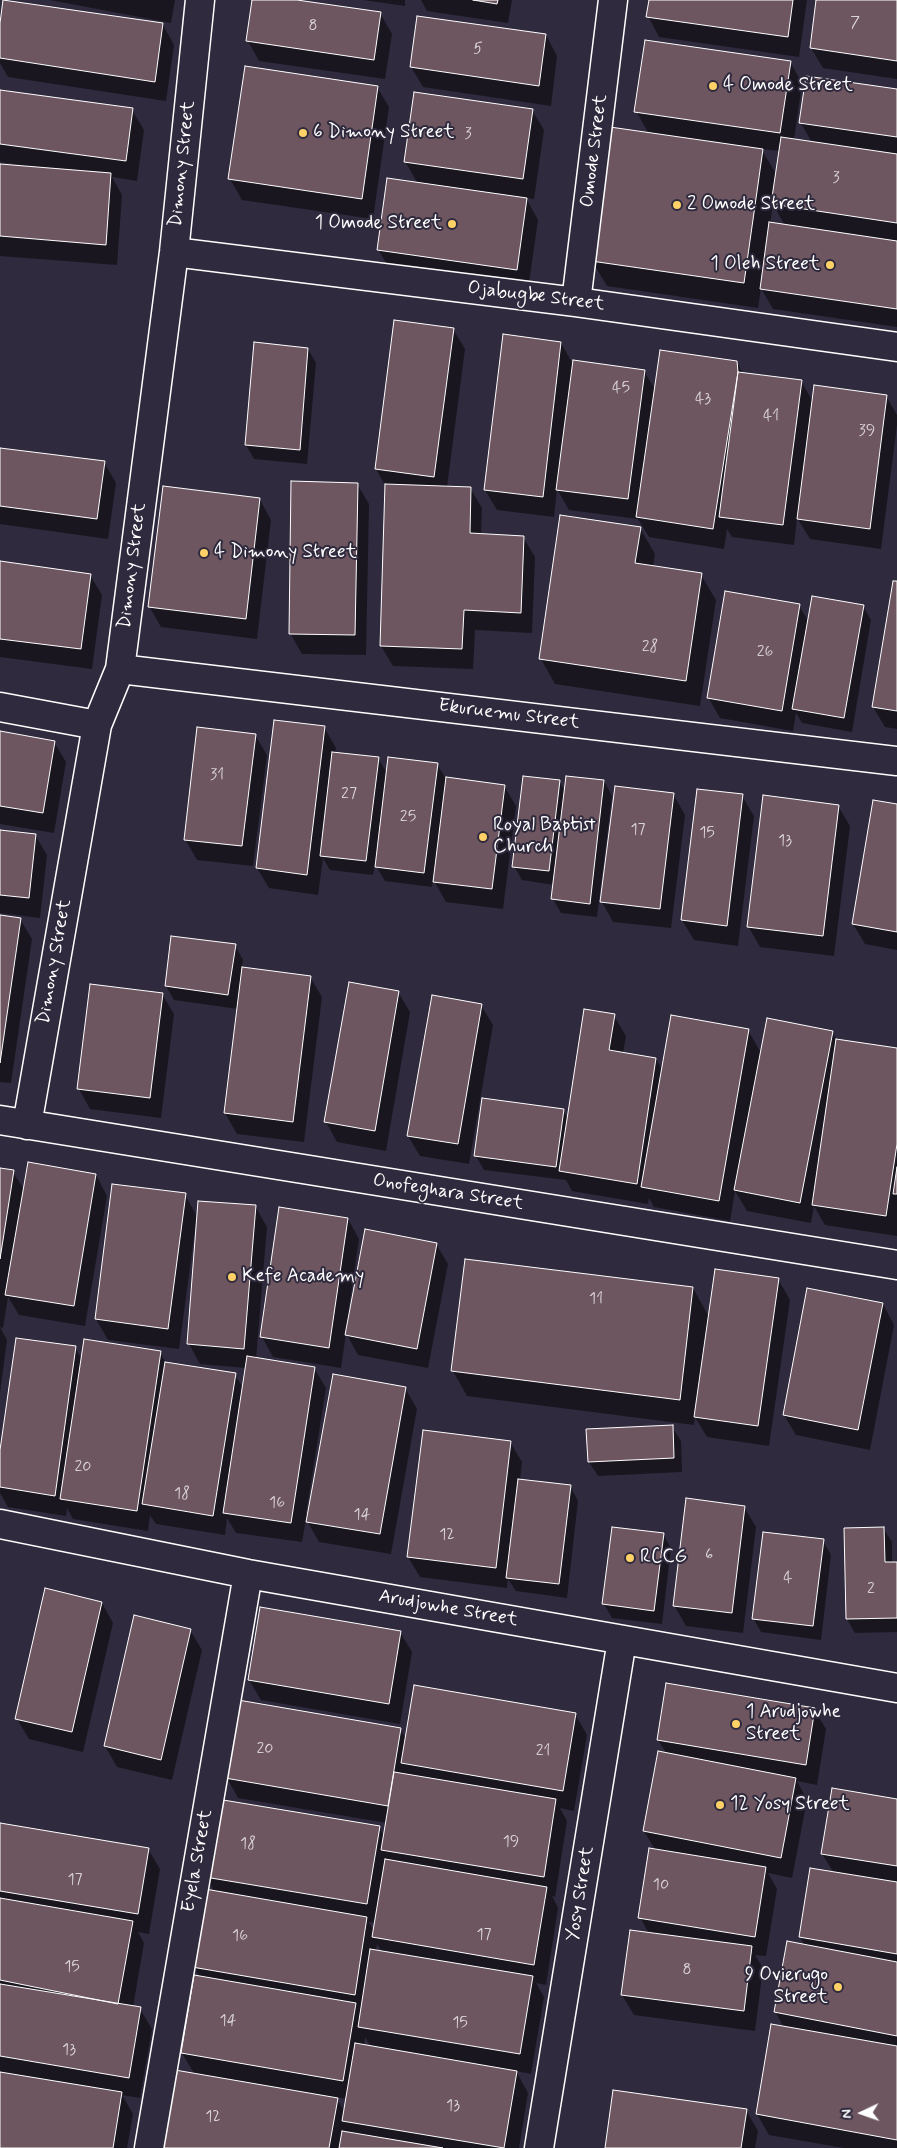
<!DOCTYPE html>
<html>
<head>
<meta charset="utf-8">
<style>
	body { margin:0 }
	#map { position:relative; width:897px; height:2148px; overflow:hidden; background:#2f2a3d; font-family:Mynerve,sans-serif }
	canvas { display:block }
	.north { position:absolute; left:837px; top:2088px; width:50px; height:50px; -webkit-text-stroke:4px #2f2a3d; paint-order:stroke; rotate:267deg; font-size:14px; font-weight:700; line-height:20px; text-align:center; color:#fff }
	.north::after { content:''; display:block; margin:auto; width:18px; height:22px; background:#fff; clip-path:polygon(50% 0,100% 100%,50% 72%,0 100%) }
</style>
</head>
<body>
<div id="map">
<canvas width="897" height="2148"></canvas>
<div class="north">N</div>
</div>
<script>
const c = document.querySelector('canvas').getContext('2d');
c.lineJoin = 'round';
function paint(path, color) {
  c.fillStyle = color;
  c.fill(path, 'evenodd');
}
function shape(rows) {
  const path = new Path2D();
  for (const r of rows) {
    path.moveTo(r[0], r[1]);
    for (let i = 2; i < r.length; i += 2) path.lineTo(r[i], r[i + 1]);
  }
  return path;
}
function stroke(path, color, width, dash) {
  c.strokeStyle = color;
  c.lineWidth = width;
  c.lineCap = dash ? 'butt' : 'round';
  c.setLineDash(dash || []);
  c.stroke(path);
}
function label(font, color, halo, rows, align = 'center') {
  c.font = font + ' Mynerve,sans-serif';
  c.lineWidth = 4;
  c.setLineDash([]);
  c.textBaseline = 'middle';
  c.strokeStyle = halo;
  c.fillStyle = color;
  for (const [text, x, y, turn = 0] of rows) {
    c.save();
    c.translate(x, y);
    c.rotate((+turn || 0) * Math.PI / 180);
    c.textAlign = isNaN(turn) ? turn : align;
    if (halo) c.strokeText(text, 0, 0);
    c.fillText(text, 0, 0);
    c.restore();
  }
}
paint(shape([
	[5,0,163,25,174,45,166,101,8,77,0,63,0,32],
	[50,0,175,0,171,23],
	[253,0,289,0,380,13,392,34,385,79,259,61,248,41],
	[363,0,405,0,405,6],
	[421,0,512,0,508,23,427,11],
	[650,0,807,0,799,57,659,37,648,16],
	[817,0,897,0,897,79,823,68,811,48],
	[546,35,557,56,551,106,423,87,411,67],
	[790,62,802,83,794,140,812,143,801,123,897,91,897,327,773,309,761,288,758,308,607,286,592,261,649,134,636,111],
	[761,149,780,151,777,175],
	[773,204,785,226,770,224],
	[377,87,389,107,373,219,242,200,230,179],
	[0,92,132,110,144,130,137,181,112,177,122,195,117,265,0,256,0,165,20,167,21,165,0,162],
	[532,110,544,130,534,199,526,198,538,220,528,290,390,270,378,249,418,184,405,161],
	[453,329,465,349,447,487,470,488,482,508,481,535,523,537,535,557,532,633,475,630,473,669,393,666,381,646,386,487,376,469],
	[561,343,574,366,644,371,656,391,737,362,743,374,801,381,813,402,886,396,897,415,897,425,881,549,810,539,797,518,794,545,732,537,727,529,724,549,649,537,638,519,569,510,557,489,554,517,497,510,485,490],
	[308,349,316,363,307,464,254,459,246,445],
	[0,449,104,462,116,483,108,539,0,524],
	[357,484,369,504,366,655,302,654,290,633],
	[260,500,271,520,257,639,161,627,149,606],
	[640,528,655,554,653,567,701,575,716,600,700,706,555,684,541,659],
	[0,563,90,575,102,595,92,669,0,657],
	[897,583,897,729,885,727,873,707],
	[799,606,809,622,863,606,871,620,852,732,802,723,796,713,793,731,720,718,708,697],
	[324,727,336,748,335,753,378,758,388,775,437,764,446,779,504,786,516,806,503,909,446,902,433,879,432,887,385,881,375,864,373,875,330,870,323,858,318,895,269,888,257,868],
	[0,733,54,742,66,762,54,833,0,824],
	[255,735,267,755,253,866,197,860,185,839],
	[559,781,566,793,604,781,612,796,597,917,561,913,553,899,554,885,522,880,514,866],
	[673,794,685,815,671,928,613,922,602,902],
	[742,796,754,816,738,946,694,940,682,920],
	[897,805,897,950,865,944,853,924],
	[838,806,850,826,834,956,760,947,748,926],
	[0,831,35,835,47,855,40,918,0,913],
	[0,916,20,919,32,939,11,1083,0,1082],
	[235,945,243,960,242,968,310,977,322,997,304,1142,237,1134,225,1113,238,1009,174,1000,166,986],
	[398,992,410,1012,386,1151,337,1142,326,1122],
	[162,994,174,1014,161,1118,90,1109,79,1089],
	[481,1005,493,1025,469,1164,420,1156,408,1136],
	[614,1016,626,1036,623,1053,656,1059,663,1071,748,1030,761,1053,832,1032,837,1040,897,1050,897,1236,825,1225,814,1206,811,1223,747,1211,735,1191,730,1221,654,1207,649,1198,648,1204,572,1191,566,1180,484,1170,476,1156,563,1110,568,1119],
	[0,1169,13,1172,25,1191,96,1175,107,1196,85,1326,19,1315,8,1297,3,1328,0,1327],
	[113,1185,185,1195,198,1218,255,1206,267,1227,256,1359,314,1368,326,1388,306,1514,309,1514,405,1388,417,1409,391,1554,319,1542,306,1519,302,1542,236,1533,227,1518,225,1535,156,1524,150,1515,148,1531,73,1519,67,1508,66,1516,8,1507,0,1493,0,1459,75,1347,82,1360,160,1352,166,1363,235,1375,243,1388,246,1368,200,1364,189,1344,198,1222,196,1222,179,1349,108,1340,96,1319],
	[348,1219,359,1239,349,1308,352,1309,436,1244,448,1264,428,1368,358,1355,346,1333,341,1368,273,1357,262,1337],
	[778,1279,790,1300,769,1446,707,1437,695,1417,694,1425,467,1396,453,1371,693,1288,709,1317],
	[883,1304,894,1325,870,1450,796,1435,784,1415],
	[0,1327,7,1340,0,1393],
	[672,1427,681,1441,682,1472,598,1476,589,1462],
	[510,1442,522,1462,520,1480,570,1486,578,1501,567,1598,516,1591,508,1579,507,1588,420,1577,408,1557],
	[744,1507,756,1527,743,1633,686,1626,674,1605],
	[883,1528,892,1542,892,1563,897,1563,897,1632,855,1633,847,1619],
	[663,1534,671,1548,662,1624,612,1618,604,1604],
	[823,1541,831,1555,821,1640,761,1632,753,1618],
	[102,1603,113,1623,83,1752,29,1739,17,1719],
	[190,1630,202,1650,172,1780,117,1767,105,1746],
	[400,1632,412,1652,400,1724,261,1700,249,1680],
	[814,1709,826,1729,817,1785,797,1781,807,1800,792,1878,768,1873,777,1889,766,1956,755,1955,763,1968,755,2031,634,2015,622,1995,649,1934,640,1917,656,1851,644,1831,667,1754,658,1740],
	[575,1714,587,1735,574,1811,560,1808,567,1821,555,1897,552,1896,558,1908,546,1985,536,1983,544,1997,531,2074,516,2071,528,2093,519,2148,164,2148,195,2075,182,2053,200,1977,194,1967,215,1893,206,1876,379,1827,384,1836,387,1823,238,1798,227,1778,400,1729,406,1739],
	[369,1922,376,1923,374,1932],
	[377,1944,382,1952,376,1951],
	[365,2037,371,2047,364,2046],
	[336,2097,347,2099,345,2112,341,2106],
	[897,1800,897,2148,844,2148,769,2135,757,2114,784,2028,775,2011,805,1946,800,1937,811,1870,834,1873,822,1854],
	[0,1824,148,1849,160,1869,149,1934,138,1932,144,1943,133,2007,140,2009,152,2029,140,2098,122,2095,133,2114,127,2148,0,2148],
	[746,2110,758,2131,755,2148,606,2148]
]), '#0007');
const building = shape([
	[3,0,163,23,155,82,0,58,0,23,3,0],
	[252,0,297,0,381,12,374,60,246,41,252,0],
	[473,0,498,0,497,4,473,0],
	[649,0,793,0,788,37,646,17,649,0],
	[816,0,897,0,897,61,810,48,816,0],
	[417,16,546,34,539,86,410,67,417,16],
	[645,40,791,61,780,133,634,112,645,40],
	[245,66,378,86,362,199,228,179,245,66],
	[806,76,897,89,897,137,799,123,806,76],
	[0,90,133,108,126,161,0,144,0,90],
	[414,92,533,109,523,179,404,162,414,92],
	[610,127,763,149,744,283,591,261,610,127],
	[781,137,897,154,897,223,771,204,781,137],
	[0,164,111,173,106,245,0,236,0,164],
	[387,178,527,198,517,270,377,250,387,178],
	[769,222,897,241,897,309,760,289,769,222],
	[394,320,454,328,434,477,375,469,394,320],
	[503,334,561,342,543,497,484,490,503,334],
	[254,342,308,348,300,450,245,445,254,342],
	[660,350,737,361,738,372,713,529,636,517,660,350],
	[573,360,645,370,628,499,556,490,573,360],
	[738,372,802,380,783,525,719,517,738,372],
	[814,385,887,395,870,529,797,519,814,385],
	[0,448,105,461,97,519,0,506,0,448],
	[291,481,358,483,355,635,289,634,291,481],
	[385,484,471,487,470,533,524,536,521,613,464,610,462,649,380,646,385,484],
	[163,486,260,498,246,619,148,607,163,486],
	[560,515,641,527,635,563,702,573,686,681,539,659,560,515],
	[0,561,91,574,81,649,0,639,0,561],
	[893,581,897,581,897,711,872,707,893,581],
	[725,591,800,604,782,711,707,698,725,591],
	[812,596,864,605,844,718,792,709,812,596],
	[274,720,325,726,307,875,256,868,274,720],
	[197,727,256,734,242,846,184,840,197,727],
	[0,731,55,741,43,813,0,806,0,731],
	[332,752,379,757,366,861,320,856,332,752],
	[388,757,438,763,424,873,375,867,388,757],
	[523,776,560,780,549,871,512,867,523,776],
	[566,776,604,780,590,904,551,899,566,776],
	[446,777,505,785,492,889,433,882,446,777],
	[615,786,674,793,660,909,600,902,615,786],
	[697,789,743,794,727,926,681,920,697,789],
	[763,795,839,805,823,936,747,927,763,795],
	[873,800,897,804,897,932,852,924,873,800],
	[0,830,36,834,29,898,0,895,0,830],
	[0,915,21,918,0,1063,0,915],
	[171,936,236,944,228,995,165,986,171,936],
	[242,967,311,976,293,1122,224,1113,242,967],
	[349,982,399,991,375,1131,324,1122,349,982],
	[90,984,163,993,150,1098,77,1089,90,984],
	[432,995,482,1004,458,1144,407,1136,432,995],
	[584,1009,615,1014,609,1050,656,1058,637,1184,559,1171,584,1009],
	[671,1015,749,1029,719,1201,641,1187,671,1015],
	[767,1018,833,1031,800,1203,734,1190,767,1018],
	[836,1039,897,1048,897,1144,886,1216,812,1205,836,1039],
	[482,1098,564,1109,556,1167,474,1156,482,1098],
	[28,1162,96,1174,74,1306,5,1295,28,1162],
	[897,1167,897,1194,893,1194,897,1167],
	[0,1168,14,1170,0,1259,0,1168],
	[112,1184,186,1193,168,1329,95,1319,112,1184],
	[198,1201,256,1205,244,1349,187,1344,198,1201],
	[279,1207,348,1218,329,1348,260,1337,279,1207],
	[365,1229,437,1243,417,1349,345,1335,365,1229],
	[465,1259,693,1287,680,1400,451,1371,465,1259],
	[715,1269,779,1278,758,1426,694,1417,715,1269],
	[807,1288,883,1303,858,1430,783,1415,807,1288],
	[16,1338,76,1346,55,1496,0,1487,0,1450,16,1338],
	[84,1339,161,1351,137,1511,60,1499,84,1339],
	[247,1356,315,1367,291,1523,223,1513,247,1356],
	[165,1362,236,1373,213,1516,142,1504,165,1362],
	[333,1374,406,1387,380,1534,306,1522,333,1374],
	[673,1425,674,1458,588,1462,586,1429,673,1425],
	[423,1430,511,1441,496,1568,407,1557,423,1430],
	[518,1479,571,1485,559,1584,506,1578,518,1479],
	[686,1498,745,1506,732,1613,673,1606,686,1498],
	[612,1527,664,1533,654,1611,602,1604,612,1527],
	[884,1527,885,1562,897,1562,897,1618,846,1619,844,1528,884,1527],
	[763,1532,824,1539,813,1626,752,1619,763,1532],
	[45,1588,102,1602,72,1732,15,1719,45,1588],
	[260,1607,401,1631,389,1704,248,1680,260,1607],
	[134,1615,191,1629,161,1760,104,1746,134,1615],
	[666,1683,815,1708,806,1765,657,1740,666,1683],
	[414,1685,576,1713,563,1791,401,1763,414,1685],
	[238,1700,401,1728,388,1806,225,1778,238,1700],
	[658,1751,796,1778,781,1858,643,1831,658,1751],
	[394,1772,556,1799,544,1877,381,1850,394,1772],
	[832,1788,897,1799,897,1866,821,1854,832,1788],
	[217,1799,380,1826,367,1904,205,1877,217,1799],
	[0,1823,149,1848,138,1914,0,1891,0,1823],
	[649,1848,766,1867,755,1937,638,1918,649,1848],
	[385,1859,547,1887,534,1965,372,1937,385,1859],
	[810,1868,897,1882,897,1954,799,1937,810,1868],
	[205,1889,367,1917,355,1995,192,1967,205,1889],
	[0,1898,133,1921,118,2004,0,1980,0,1898],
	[630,1930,752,1946,744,2011,621,1995,630,1930],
	[787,1941,897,1962,897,2036,774,2012,787,1941],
	[370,1949,533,1976,520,2054,358,2027,370,1949],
	[194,1975,356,2003,343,2081,181,2053,194,1975],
	[0,1984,141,2007,129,2078,0,2056,0,1984],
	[771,2024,897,2046,897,2140,756,2114,771,2024],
	[355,2043,517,2071,504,2148,342,2121,355,2043],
	[175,2070,338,2098,329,2148,162,2148,175,2070],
	[0,2072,122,2092,113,2148,0,2148,0,2072],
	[613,2090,747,2109,741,2148,605,2148,613,2090],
	[342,2131,443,2148,339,2148,342,2131]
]);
paint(building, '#6e5660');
stroke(building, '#fff', 1);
const minor = shape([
	[174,252,576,302,897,347],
	[576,302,613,0],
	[120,669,897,761],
	[0,707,97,725],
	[0,1120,897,1265],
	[27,1125,97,725,120,669,174,252,200,0],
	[0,1524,248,1574,897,1688],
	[149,2148,248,1574],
	[539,2148,622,1640]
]);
stroke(minor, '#fff', 31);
stroke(minor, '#2f2a3d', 28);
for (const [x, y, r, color] of [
	[713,86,5,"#ffd166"],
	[303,133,5,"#ffd166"],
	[677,205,5,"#ffd166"],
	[452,224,5,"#ffd166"],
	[830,265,5,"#ffd166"],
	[204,553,5,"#ffd166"],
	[483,837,5,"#ffd166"],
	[232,1277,5,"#ffd166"],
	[630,1558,5,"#ffd166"],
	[736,1724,5,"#ffd166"],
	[720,1805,5,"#ffd166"],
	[838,1987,5,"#ffd166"]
]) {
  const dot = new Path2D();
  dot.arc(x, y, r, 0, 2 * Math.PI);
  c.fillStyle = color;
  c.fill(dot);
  stroke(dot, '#2f2a3d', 2);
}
label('16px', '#dbd5d7', null, [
	["7",855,24],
	["8",313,27],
	["5",478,50],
	["3",468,135],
	["3",836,179],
	["45",621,389],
	["43",703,400],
	["41",771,417],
	["39",867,432],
	["28",650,648],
	["26",765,653],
	["31",217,776],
	["27",349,795],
	["25",408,818],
	["17",638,831],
	["15",707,834],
	["13",785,842],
	["11",596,1300],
	["20",83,1468],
	["18",182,1495],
	["16",277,1504],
	["14",362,1516],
	["12",447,1536],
	["6",709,1556],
	["4",788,1579],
	["2",871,1590],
	["20",265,1750],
	["21",543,1752],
	["19",511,1843],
	["18",248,1845],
	["17",75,1881],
	["10",661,1886],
	["17",484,1936],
	["16",240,1937],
	["15",72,1968],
	["8",687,1971],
	["14",228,2022],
	["15",460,2024],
	["13",69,2051],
	["13",453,2107],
	["12",213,2118]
]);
label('19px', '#fff', '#2f2a3d', [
	["4 Omode Street",723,86],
	["6 Dimony Street",313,133],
	["2 Omode Street",687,205],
	["1 Omode Street",442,224,"right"],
	["1 Oleh Street",820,265,"right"],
	["4 Dimony Street",214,553],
	["Royal Baptist",493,826],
	["Church",493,848],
	["Kefe Academy",242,1277],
	["RCCG",640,1558],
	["1 Arudjowhe",746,1713],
	["Street",746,1735],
	["12 Yosy Street",730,1805],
	["9 Ovierugo",828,1976,"right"],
	["Street",828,1998,"right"]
], 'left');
label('19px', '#fff', '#2f2a3d', [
	["Omode Street",595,151,-83],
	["Dimony Street",183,164,-84],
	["Ojabugbe Street",536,297,7],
	["Dimony Street",133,566,-83],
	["Ekuruemu Street",509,715,7],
	["Dimony Street",55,962,-80],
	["Onofeghara Street",448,1193,9],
	["Arudjowhe Street",448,1609,10],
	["Eyela Street",198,1861,-80],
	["Yosy Street",581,1894,-81]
]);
</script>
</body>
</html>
